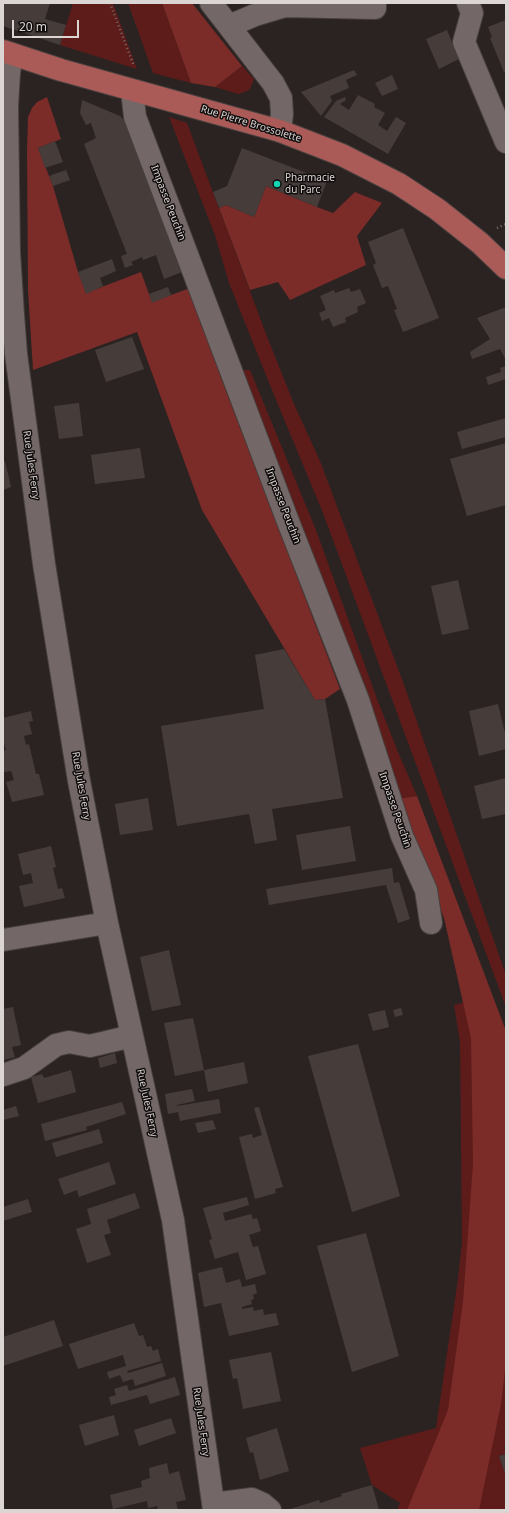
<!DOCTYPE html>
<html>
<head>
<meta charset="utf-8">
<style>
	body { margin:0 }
	#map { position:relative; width:509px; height:1513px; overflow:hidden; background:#2b2322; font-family:"Noto Sans",sans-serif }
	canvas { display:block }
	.frame { position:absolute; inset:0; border:4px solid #dbd5d4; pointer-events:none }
	.scale { position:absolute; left:12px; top:20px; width:67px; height:18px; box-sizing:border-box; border:2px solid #dbd5d4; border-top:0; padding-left:5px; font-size:12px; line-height:14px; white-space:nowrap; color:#dbd5d4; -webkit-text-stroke:3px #110d0d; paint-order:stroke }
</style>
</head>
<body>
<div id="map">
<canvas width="509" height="1513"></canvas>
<div class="frame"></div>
<div class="scale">20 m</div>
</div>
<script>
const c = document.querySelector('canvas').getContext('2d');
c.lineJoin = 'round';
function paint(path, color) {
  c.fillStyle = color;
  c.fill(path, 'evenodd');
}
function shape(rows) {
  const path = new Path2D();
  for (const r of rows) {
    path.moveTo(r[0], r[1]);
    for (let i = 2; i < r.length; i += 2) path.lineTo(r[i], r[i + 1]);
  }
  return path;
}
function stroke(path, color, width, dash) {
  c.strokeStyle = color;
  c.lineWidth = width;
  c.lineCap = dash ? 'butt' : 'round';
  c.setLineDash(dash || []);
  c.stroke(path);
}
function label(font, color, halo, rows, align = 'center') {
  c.font = font + ' "Noto Sans",sans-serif';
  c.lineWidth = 3;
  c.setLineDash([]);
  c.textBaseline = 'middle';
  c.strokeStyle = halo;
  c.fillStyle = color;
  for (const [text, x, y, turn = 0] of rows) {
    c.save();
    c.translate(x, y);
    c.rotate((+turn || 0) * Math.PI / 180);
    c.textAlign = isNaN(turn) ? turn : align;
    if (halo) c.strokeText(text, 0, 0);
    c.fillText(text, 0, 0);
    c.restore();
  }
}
paint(shape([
	[73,3,113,3,137,69,60,45],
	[128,3,162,3,191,83,153,73],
	[242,66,254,79,250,89,245,92,238,94,215,87],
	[169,117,187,123,266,334,294,404,320,461,403,682,506,975,506,1007,323,513,272,390,229,283,215,235],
	[243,370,250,370,316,530,377,699,398,752,417,796,397,799],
	[477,999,506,1075,506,1446,504,1447,506,1454,499,1456,506,1476,506,1510,397,1510,400,1503,372,1485,360,1448,436,1428,458,1279,462,1242,460,1042,454,1005]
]), '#5d1c1a');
paint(shape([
	[162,3,192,3,242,66,215,87,191,83],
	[47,97,61,139,38,148,53,186,78,272,86,293,141,272,152,302,190,288,221,378,340,689,325,699,315,700,202,510,137,332,33,370,28,290,27,150,28,117,32,108,37,102],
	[266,186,317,207,333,213,355,192,382,203,357,236,366,265,290,300,278,282,250,290,219,208,226,205,254,217],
	[417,796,506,1031,506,1362,501,1404,479,1510,407,1510,448,1410,463,1302,473,1164,471,1038,444,918,397,799]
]), '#7b2b28');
paint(shape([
	[3,3,31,3,36,4,36,3,50,3,45,19,66,25,60,45,3,26],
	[506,20,506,71,504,72,490,38,492,37,488,27],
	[447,30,459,59,439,69,426,39],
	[354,70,357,75,346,80,349,88,330,96,332,101,321,116,301,92],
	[392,75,398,89,382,96,375,83],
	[358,95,375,104,374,107,385,113,378,125,387,131,396,117,406,123,388,154,324,117,336,101,345,97,346,100,340,104,349,110],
	[82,100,120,116,125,122,182,272,164,279,156,255,143,260,142,257,131,262,133,265,125,268,121,256,127,254,84,144,96,138,91,123,86,125,80,113],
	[55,141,63,162,45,168,38,148],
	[242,148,327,181,317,207,266,186,254,217,226,205,219,208,213,192,227,186],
	[66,170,70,180,53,186,49,176],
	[403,228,439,318,403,332,394,310,397,309,388,286,382,288,373,265,376,263,368,242],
	[112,259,116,271,100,278,103,286,86,294,78,272],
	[168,287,171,295,152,303,149,294],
	[349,288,351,292,360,289,366,303,357,307,358,312,345,318,346,322,333,327,329,318,322,321,319,313,326,310,320,296,334,290,335,293],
	[506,307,506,360,500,349,472,359,470,352,490,339,477,318],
	[132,337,144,369,106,382,95,350],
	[506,366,506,379,488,385,486,377,501,372,500,368],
	[79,403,83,436,59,439,54,406],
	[506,418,506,437,462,449,457,432],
	[506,443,506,505,467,516,450,459],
	[140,448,145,478,95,484,91,455],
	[5,461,11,487,3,490,3,462],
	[458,580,469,629,442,635,431,586],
	[284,649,315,700,325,699,343,798,272,809,277,840,255,844,249,814,177,826,161,726,264,709,255,655],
	[498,704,506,737,506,749,479,756,469,711],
	[31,711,33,721,29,722,32,734,24,736,26,745,29,744,36,774,39,774,44,795,12,802,6,782,14,780,11,771,4,772,3,768,3,751,6,750,3,740,3,718],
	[506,778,506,814,482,819,474,786],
	[148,798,153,830,120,835,115,804],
	[350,826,356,861,302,870,296,835],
	[51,846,56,867,53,868,58,889,62,888,65,898,24,907,19,886,33,883,31,873,23,875,18,854],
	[392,868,394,883,399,882,410,919,398,923,386,885,269,905,266,889],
	[169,950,181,1005,152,1011,140,957],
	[13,1007,21,1045,12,1047,15,1057,4,1060,6,1068,3,1069,3,1009],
	[401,1008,403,1015,395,1017,393,1010],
	[385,1010,389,1027,373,1031,368,1014],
	[193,1018,204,1070,175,1076,164,1023],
	[358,1044,400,1196,352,1212,308,1056],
	[115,1053,117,1063,100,1068,98,1058],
	[244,1062,248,1083,208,1092,204,1070],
	[71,1070,76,1092,38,1103,31,1077,42,1074,44,1078],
	[192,1089,195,1101,177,1105,177,1106,219,1099,221,1113,180,1121,178,1112,168,1114,165,1094],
	[122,1102,126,1114,86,1127,87,1130,45,1141,41,1124],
	[16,1106,19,1116,3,1120,3,1110],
	[259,1107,283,1187,275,1189,276,1193,255,1199,239,1137,252,1134,253,1138,262,1135,254,1108],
	[213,1120,216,1129,198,1133,195,1123],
	[99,1129,103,1143,56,1157,52,1143],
	[109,1162,116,1184,79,1197,77,1190,64,1195,58,1179],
	[135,1193,140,1208,107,1220,111,1233,104,1235,111,1255,87,1263,76,1229,91,1224,87,1209],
	[247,1197,249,1205,223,1213,225,1221,251,1214,253,1219,257,1218,261,1231,249,1235,253,1247,258,1246,266,1274,246,1280,238,1252,215,1259,209,1240,212,1239,203,1208],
	[28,1199,32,1212,3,1221,3,1207],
	[366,1233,399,1356,352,1372,317,1246],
	[222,1267,226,1283,240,1279,242,1287,255,1284,257,1293,253,1295,254,1299,251,1300,252,1304,242,1307,242,1309,253,1307,254,1311,263,1309,264,1315,276,1313,279,1325,229,1336,221,1303,204,1307,198,1273],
	[54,1320,63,1346,3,1366,3,1337],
	[134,1323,139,1336,143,1335,147,1347,151,1346,153,1351,158,1349,161,1361,127,1371,128,1373,162,1363,166,1376,135,1386,133,1379,123,1382,120,1375,109,1379,107,1372,126,1366,123,1355,78,1369,69,1344],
	[271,1352,281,1401,243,1409,237,1378,233,1379,229,1360],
	[175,1377,180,1395,150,1404,147,1395,111,1405,109,1397,116,1395,114,1389,127,1385,129,1391],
	[114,1415,119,1435,85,1446,79,1425],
	[171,1418,176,1433,139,1446,134,1430],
	[277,1428,289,1471,260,1480,253,1452,250,1453,246,1438],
	[506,1454,506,1476,499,1456],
	[167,1463,169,1474,179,1471,186,1500,176,1502,178,1510,158,1510,157,1506,148,1508,147,1501,113,1509,110,1495,142,1487,141,1481,150,1478,149,1468],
	[372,1485,379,1510,287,1510,319,1500,320,1503,342,1496,341,1494]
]), '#463d3b');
const minor = shape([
	[211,3,273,83,281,98,282,114,280,131],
	[468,3,472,13,464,42,506,142],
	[229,26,255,15,285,6,375,8,375,3],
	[12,54,9,73,7,106,9,252,13,315,16,354,44,564,79,781,107,923,173,1220,214,1510],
	[132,91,135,117,289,524,358,700,402,836,426,890,431,923],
	[3,940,107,923],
	[3,1075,24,1068,56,1045,69,1042,90,1046,132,1036],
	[213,1504,252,1499,263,1504,270,1510]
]);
const major = shape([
	[3,51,61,70,280,131,342,155,399,184,437,209,480,243,506,268]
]);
stroke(minor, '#47403f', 24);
stroke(major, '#47403f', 24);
stroke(shape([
	[110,3,134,66],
	[497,228,506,224]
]), '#756d6c', 2.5, [1, 3]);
stroke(minor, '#736867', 22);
stroke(major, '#ab5b57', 22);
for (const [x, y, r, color] of [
	[277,184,4,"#12d5b4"]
]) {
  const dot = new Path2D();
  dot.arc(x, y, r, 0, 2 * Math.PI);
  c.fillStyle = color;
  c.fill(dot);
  stroke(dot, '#110d0d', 1.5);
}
label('10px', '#dbd5d4', '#110d0d', [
	["Rue Pierre Brossolette",251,124,17],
	["Impasse Peuchin",168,203,69],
	["Rue Jules Ferry",31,465,82],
	["Impasse Peuchin",283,506,69],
	["Rue Jules Ferry",81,786,80],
	["Impasse Peuchin",395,810,71],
	["Rue Jules Ferry",147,1103,78],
	["Rue Jules Ferry",201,1422,82]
]);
label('10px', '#dbd5d4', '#110d0d', [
	["Pharmacie",285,178],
	["du Parc",285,190]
], 'left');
</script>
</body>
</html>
